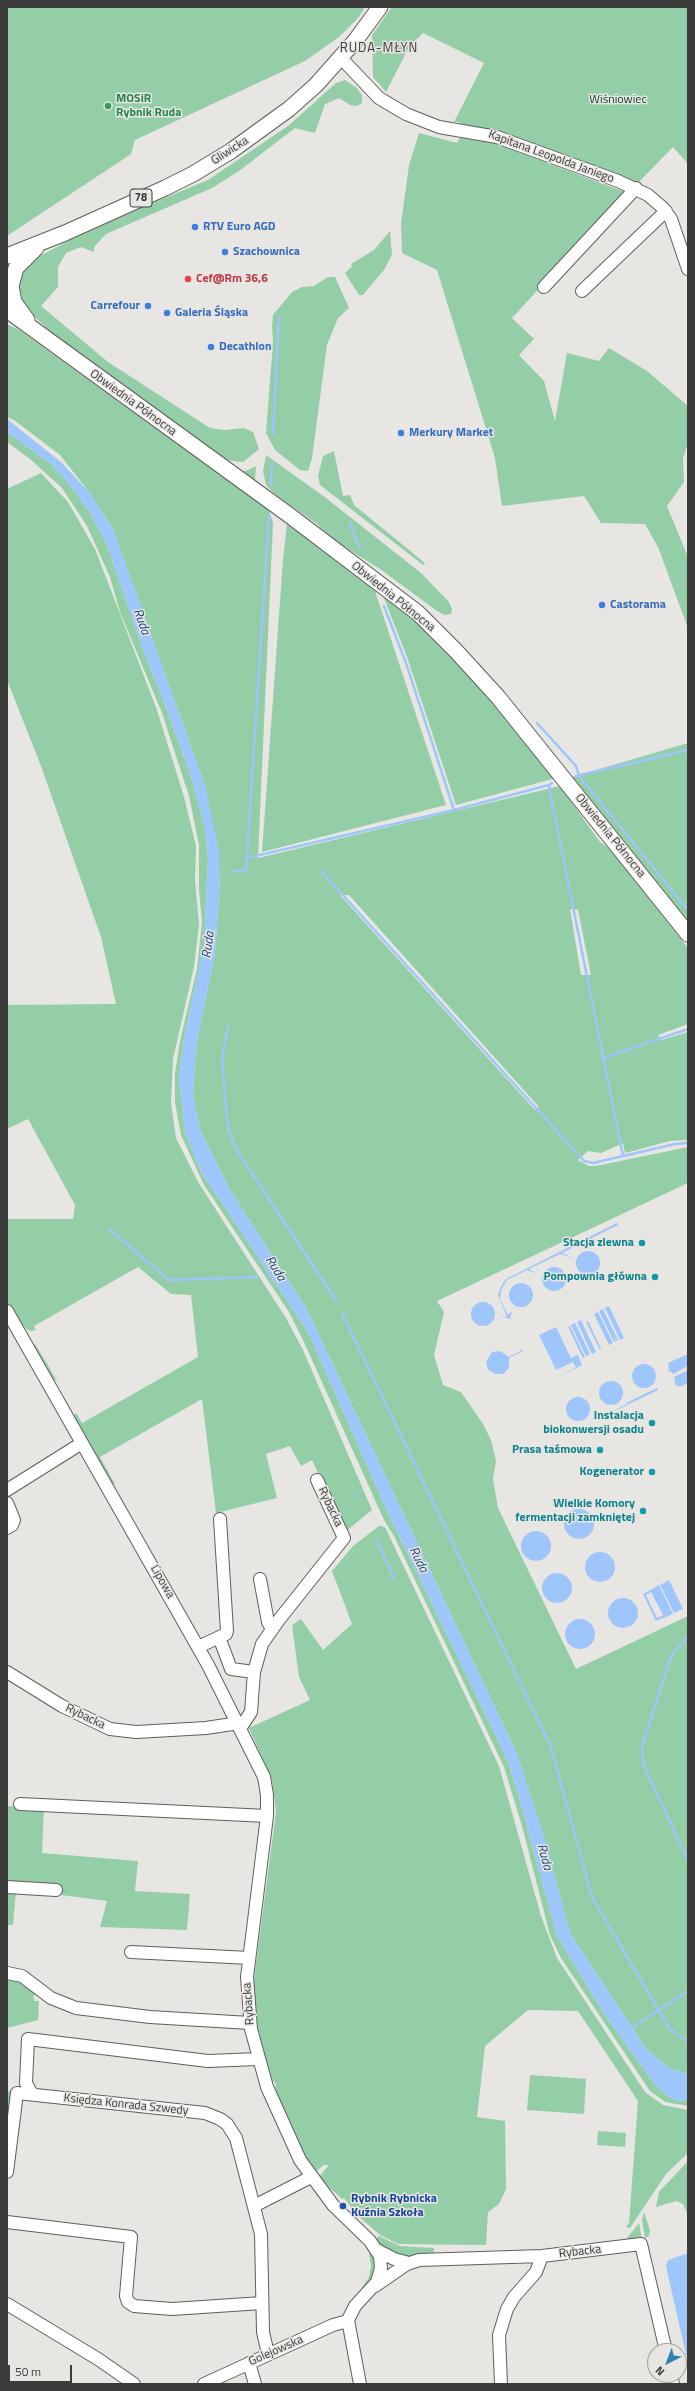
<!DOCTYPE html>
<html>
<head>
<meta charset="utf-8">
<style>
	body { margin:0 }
	#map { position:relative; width:695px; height:2391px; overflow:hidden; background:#e8e6e3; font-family:"Titillium Web",sans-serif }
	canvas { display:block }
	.frame { position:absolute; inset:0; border:8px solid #3b3b39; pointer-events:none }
	.north { position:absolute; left:647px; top:2343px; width:40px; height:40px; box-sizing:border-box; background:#e8e6e3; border:1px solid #a3a29f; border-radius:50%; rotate:222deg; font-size:11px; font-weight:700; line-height:16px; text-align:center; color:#3b3b39 }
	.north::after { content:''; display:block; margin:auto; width:14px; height:18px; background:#3181b2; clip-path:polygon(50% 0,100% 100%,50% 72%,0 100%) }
	.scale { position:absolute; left:8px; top:2365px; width:64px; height:18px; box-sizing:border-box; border:2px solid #3b3b39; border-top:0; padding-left:5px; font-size:12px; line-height:14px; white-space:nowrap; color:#3b3b39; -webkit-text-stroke:3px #e8e6e3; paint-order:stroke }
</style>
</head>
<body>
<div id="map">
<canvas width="695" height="2391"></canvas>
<div class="frame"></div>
<div class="north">N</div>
<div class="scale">50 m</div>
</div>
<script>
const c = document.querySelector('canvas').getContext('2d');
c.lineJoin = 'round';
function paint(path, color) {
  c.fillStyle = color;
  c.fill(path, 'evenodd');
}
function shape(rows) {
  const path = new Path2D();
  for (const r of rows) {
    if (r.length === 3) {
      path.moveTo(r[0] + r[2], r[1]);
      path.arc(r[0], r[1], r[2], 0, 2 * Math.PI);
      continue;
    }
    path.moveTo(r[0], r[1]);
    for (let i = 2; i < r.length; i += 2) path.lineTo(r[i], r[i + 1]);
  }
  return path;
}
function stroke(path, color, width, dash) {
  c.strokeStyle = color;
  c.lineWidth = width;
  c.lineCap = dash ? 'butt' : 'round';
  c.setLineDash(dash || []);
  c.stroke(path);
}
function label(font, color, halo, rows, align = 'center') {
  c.font = font + ' "Titillium Web",sans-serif';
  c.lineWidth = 3;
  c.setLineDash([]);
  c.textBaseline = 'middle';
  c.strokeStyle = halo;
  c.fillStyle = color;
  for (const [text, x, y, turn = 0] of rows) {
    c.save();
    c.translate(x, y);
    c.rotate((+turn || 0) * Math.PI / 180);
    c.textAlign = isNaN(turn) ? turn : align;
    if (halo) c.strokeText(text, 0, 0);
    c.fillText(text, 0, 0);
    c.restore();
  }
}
paint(shape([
	[7,7,365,7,359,17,339,37,305,61,135,140,131,154,7,236],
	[392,7,688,7,688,164,673,147,638,183,529,143,460,125,460,122,454,122,484,63,423,33,409,47,386,92,373,77,372,35],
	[345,80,357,88,362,95,362,103,357,106,350,105,339,98,325,104,315,133,295,128,239,171,212,188,106,234,94,247,94,252,81,247,66,253,58,267,58,287,41,306,108,362,210,428,225,430,244,428,253,432,259,449,243,462,232,461,225,459,76,355,27,310,16,291,19,273,27,263,92,228,208,180,288,126,336,83],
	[419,133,457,143,462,134,497,144,627,193,512,318,534,339,519,355,544,381,555,421,567,353,599,361,609,348,647,371,688,406,688,442,683,459,684,482,667,506,688,557,688,628,658,547,645,524,601,523,584,496,502,506,495,458,437,270,402,253,401,224,409,165],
	[390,231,392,255,384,270,373,283,363,295,359,295,345,273,352,266,351,264,374,250],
	[328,277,335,277,349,308,338,318,327,345,312,458,308,471,300,470,275,450,266,433,273,342,272,326,273,315,292,292,302,287,314,286],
	[7,324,19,330,269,510,273,523,258,858,560,786,600,842,611,850,688,948,688,1024,658,1035,662,1040,688,1032,688,1140,670,1141,625,1153,623,1143,601,1153,588,1151,578,1160,589,1166,596,1166,688,1147,688,1183,437,1301,444,1312,434,1355,443,1385,461,1392,483,1424,491,1440,496,1461,493,1479,498,1508,576,1669,688,1616,688,2074,669,2068,646,2049,570,1933,544,1837,517,1754,306,1308,230,1190,200,1130,193,1095,195,1062,198,1036,215,953,220,879,205,786,113,529,89,492,60,455,14,420,7,417],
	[340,895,349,895,539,1107,535,1110],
	[570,909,578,910,591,975,581,975],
	[7,432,51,464,71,486,89,511,107,545,143,650,168,712,192,780,205,828,208,860,204,945,183,1044,179,1079,185,1132,201,1172,308,1332,388,1513,491,1726,508,1762,519,1797,557,1936,604,2014,656,2086,669,2097,679,2101,688,2100,688,2106,665,2102,650,2091,561,1958,550,1935,522,1826,504,1767,394,1536,384,1520,303,1340,289,1312,204,1185,181,1135,175,1102,175,1074,180,1041,197,969,202,922,199,890,199,845,189,796,162,713,120,612,110,577,87,526,62,488,30,459,7,442],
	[334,451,343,496,350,495,354,505,425,563,423,565,320,485,318,476,323,456],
	[266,455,326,498,421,573,449,602,452,609,451,614,445,615,437,611,380,569,335,541,317,524,275,494,266,485,263,471],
	[256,466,255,482,240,472,248,470],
	[41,473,68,502,95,549,157,710,184,797,196,846,195,880,199,924,194,967,173,1059,171,1103,176,1138,198,1182,286,1318,303,1350,372,1510,345,1532,312,1460,301,1466,290,1446,266,1454,277,1498,216,1513,202,1399,100,1457,115,1484,112,1486,74,1416,76,1413,82,1423,198,1357,191,1295,171,1294,138,1267,34,1326,36,1330,32,1331,28,1330,20,1323,7,1301,7,1219,73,1219,75,1205,28,1119,7,1129,7,1005,116,1004,101,937,41,766,7,680,7,489],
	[287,524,375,591,446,805,262,852,283,560],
	[384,598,412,617,481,686,556,778,456,805,407,657],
	[688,743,688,923,569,778],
	[35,1344,46,1362,57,1381,50,1377,35,1351],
	[379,1526,385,1527,499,1766,541,1916,557,1958,645,2092,663,2105,688,2110,688,2153,666,2174,630,2228,626,2227,629,2223,638,2101,578,2011,528,2010,485,2046,477,2117,505,2121,506,2189,499,2204,488,2212,486,2245,398,2244,380,2235,358,2216,344,2198,342,2199,321,2180,319,2177,329,2165,324,2165,315,2172,303,2153,275,2090,276,2084,274,2081,271,2083,255,2019,253,1987,276,1812,272,1780,249,1728,310,1700,299,1677,292,1625,301,1619,323,1650,352,1624,332,1571,353,1546],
	[7,1806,44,1808,42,1853,138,1861,135,1891,190,1894,187,1930,100,1927,107,1901,61,1895,59,1889,7,1885],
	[7,1890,16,1891,13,1925,7,1925],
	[7,1976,13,1976,37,1992,33,1997,35,2001,39,2001,38,2020,7,2028],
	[530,2075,586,2079,584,2114,527,2110],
	[7,2091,12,2092,7,2134],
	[598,2131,626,2133,625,2147,597,2145],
	[688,2161,688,2215,683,2204,676,2201,656,2207,659,2192],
	[644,2212,650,2230,649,2236,645,2238,642,2220],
	[639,2223,642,2239,624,2242],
	[379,2236,400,2246,434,2248,434,2255,406,2259,385,2251,375,2240],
	[368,2246,374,2259,374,2270,372,2279,363,2291,361,2289,369,2277,371,2266]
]), '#93cea7');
paint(shape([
	[7,419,61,462,89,492,113,529,205,786,219,851,220,879,215,953,198,1036,195,1062,193,1095,200,1130,230,1190,306,1308,517,1754,544,1837,570,1933,646,2049,669,2068,688,2074,688,2100,679,2101,669,2097,656,2086,604,2014,557,1936,519,1797,508,1762,491,1726,388,1513,308,1332,201,1172,185,1132,179,1079,183,1044,204,945,208,860,205,828,192,780,168,712,143,650,107,545,89,511,71,486,51,464,7,432],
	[617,1223,618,1225,562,1253,573,1258,560,1254,529,1269,539,1274,527,1270,507,1280,501,1290,500,1299,508,1315,512,1311,510,1319,500,1316,507,1317,498,1295,501,1286,506,1279],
	[588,1263,12],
	[554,1279,12],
	[521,1295,12],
	[483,1314,12],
	[609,1306,624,1338,620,1340,605,1308],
	[603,1309,618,1340,617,1341,613,1335,616,1341,614,1342,599,1311],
	[598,1312,613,1343,609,1345,594,1314,596,1313,610,1343,596,1313],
	[581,1320,596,1352,592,1354,577,1322],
	[588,1321,601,1349,600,1350,586,1322],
	[575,1323,590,1354,588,1355,574,1325,588,1355,586,1356,571,1325],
	[570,1326,585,1357,583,1358,568,1327],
	[556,1327,571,1358,578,1355,582,1365,559,1377,576,1367,573,1362,556,1370,539,1335],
	[522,1350,523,1351,509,1358,509,1368,503,1374,495,1374,488,1370,486,1362,492,1352,500,1351,509,1357],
	[688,1354,688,1360,682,1363,688,1360,688,1366,673,1374,671,1371,669,1372,668,1363],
	[644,1376,12],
	[688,1370,688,1383,679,1387,678,1385,676,1386,674,1377],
	[611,1393,12],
	[657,1388,658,1390,604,1416,628,1403,624,1401,628,1402],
	[578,1409,12],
	[579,1524,15],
	[536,1546,15],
	[600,1567,15],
	[557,1588,15],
	[669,1580,683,1609,674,1613,660,1585],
	[659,1585,673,1614,656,1621,643,1594],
	[651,1592,663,1615,657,1618,646,1595],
	[623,1613,15],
	[580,1634,15],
	[688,2253,688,2355,686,2355,666,2266,668,2260]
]), '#9ec6fb');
stroke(shape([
	[273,434,279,315],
	[271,484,272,463],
	[350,523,360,549],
	[384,606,406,663,454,810],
	[537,723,576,766,579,776,688,910],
	[576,776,688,750],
	[552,783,549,785,551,797,623,1156],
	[247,858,454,810,549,785],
	[233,871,246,871,269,515],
	[321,871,584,1161,593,1163,675,1144,688,1143],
	[228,1026,222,1060,228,1129,236,1149,337,1302],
	[604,1058,688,1029],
	[109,1229,169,1280,257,1277],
	[269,1276,271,1275],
	[342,1313,551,1747,592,1897,669,2028,688,2042],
	[356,1495,357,1497],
	[377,1540,394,1579],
	[688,1636,671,1656,642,1746,643,1764,688,1860],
	[630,2029,688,1991]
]), '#9ec6fb', 2.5);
const minor = shape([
	[341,58,379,98,406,114,439,127,497,137,618,181,648,195,663,208,671,219,688,269],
	[544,287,636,188],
	[582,291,666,211],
	[7,1311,208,1665,264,1777,267,1795,267,1816,247,1977,251,2029,267,2087,300,2160,333,2205,370,2241,380,2256,381,2268,377,2282,355,2306,348,2320,360,2384],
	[7,1490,82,1443],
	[7,1503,14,1520,12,1525,7,1528],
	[260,1579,268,1622,272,1629],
	[219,1637,231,1669,254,1672],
	[198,1647,226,1634,227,1631,220,1519],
	[7,1672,62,1706,110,1729,136,1732,206,1728,239,1723],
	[241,1727,251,1712,254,1672,262,1644,278,1621,344,1538,317,1480],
	[20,1804,267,1816],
	[7,1887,56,1890],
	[131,1952,249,1958],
	[7,1973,22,1976,51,1998,76,2008,150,2017,250,2023],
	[32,2094,26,2083,28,2039,208,2061,258,2059],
	[7,2172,17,2093,205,2113,220,2119,227,2124,236,2138,261,2234,263,2332,268,2354],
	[254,2206,311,2177],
	[7,2222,131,2237,126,2296,128,2302,134,2306,172,2309,262,2303],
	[377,2250,394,2259,409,2263],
	[375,2286,407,2264,419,2260,542,2256,641,2244,666,2351],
	[7,2304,98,2359,134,2384],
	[249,2363,255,2384],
	[671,2375,673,2384],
	[204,2384,333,2325,348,2321],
	[501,2384,499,2335,507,2309,514,2297,536,2272,542,2256]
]);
const major = shape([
	[7,256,65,233,165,188,193,174,231,151,289,109,316,85,355,41,380,7],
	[7,310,289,515,418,613,456,651,498,697,688,934],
	[27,320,14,302,11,286,16,268,36,248]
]);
stroke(minor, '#605e5b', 14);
stroke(major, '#605e5b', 17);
stroke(minor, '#fff', 12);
stroke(major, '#fff', 15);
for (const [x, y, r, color] of [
	[108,106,4,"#2e9e5b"],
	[195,227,4,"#3f7fe0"],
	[225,252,4,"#3f7fe0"],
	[188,279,4,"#e0444e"],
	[148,306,4,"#3f7fe0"],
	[167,313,4,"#3f7fe0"],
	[211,347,4,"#3f7fe0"],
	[401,433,4,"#3f7fe0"],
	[602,605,4,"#3f7fe0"],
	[642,1243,4,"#0f9aa8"],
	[655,1277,4,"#0f9aa8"],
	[652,1423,4,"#0f9aa8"],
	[600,1450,4,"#0f9aa8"],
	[652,1472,4,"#0f9aa8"],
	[643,1511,4,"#0f9aa8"],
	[343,2206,4,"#1a4fb4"]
]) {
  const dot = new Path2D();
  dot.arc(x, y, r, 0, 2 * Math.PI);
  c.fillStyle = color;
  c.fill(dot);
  stroke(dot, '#e8e6e3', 1.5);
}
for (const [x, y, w] of [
	[141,198,22]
]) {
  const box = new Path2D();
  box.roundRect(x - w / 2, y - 9, w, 18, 3);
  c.fillStyle = '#e8e6e3';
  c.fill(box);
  stroke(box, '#3b3b39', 1);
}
label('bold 11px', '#3b3b39', null, [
	["78",141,198]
]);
label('bold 12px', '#27864d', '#e8e6e3', [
	["MOSiR",116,99],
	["Rybnik Ruda",116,113]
], 'left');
label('12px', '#044727', '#e8e6e3', [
	["Wiśniowiec",618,100]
]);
label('12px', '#3b3b39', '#e8e6e3', [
	["Gliwicka",230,151,-33],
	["Kapitana Leopolda Janiego",551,157,20],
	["Obwiednia Północna",133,403,36],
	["Obwiednia Północna",393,597,39],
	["Obwiednia Północna",610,836,51],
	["Rybacka",330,1507,65],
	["Lipowa",162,1582,60],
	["Rybacka",85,1717,26],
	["Rybacka",249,2004,-94],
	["Księdza Konrada Szwedy",126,2105,6],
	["Rybacka",580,2252,-6],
	["Golejowska",276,2351,-24]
]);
label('bold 12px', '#366cbe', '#e8e6e3', [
	["RTV Euro AGD",203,227],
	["Szachownica",233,252],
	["Carrefour",140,306,"right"],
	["Galeria Śląska",175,313],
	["Decathlon",219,347],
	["Merkury Market",409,433],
	["Castorama",610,605]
], 'left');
label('bold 12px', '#be3a42', '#e8e6e3', [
	["Cef@Rm 36,6",196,279]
], 'left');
label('bold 12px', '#0d838f', '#e8e6e3', [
	["Stacja zlewna",634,1243],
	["Pompownia główna",647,1277],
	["Instalacja",644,1416],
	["biokonwersji osadu",644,1430],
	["Prasa taśmowa",592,1450],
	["Kogenerator",644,1472],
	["Wielkie Komory",635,1504],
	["fermentacji zamkniętej",635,1518]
], 'right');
label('bold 12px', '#164399', '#e8e6e3', [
	["Rybnik Rybnicka",351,2199],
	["Kuźnia Szkoła",351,2213]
], 'left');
c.letterSpacing = '1px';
label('13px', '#3b3b39', '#e8e6e3', [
	["RUDA-MŁYN",379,49]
]);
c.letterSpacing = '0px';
label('italic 13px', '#164680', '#e8e6e3', [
	["Ruda",141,622,70],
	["Ruda",209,945,-82],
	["Ruda",275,1269,58],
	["Ruda",418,1560,64],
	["Ruda",544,1857,75]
]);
</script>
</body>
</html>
